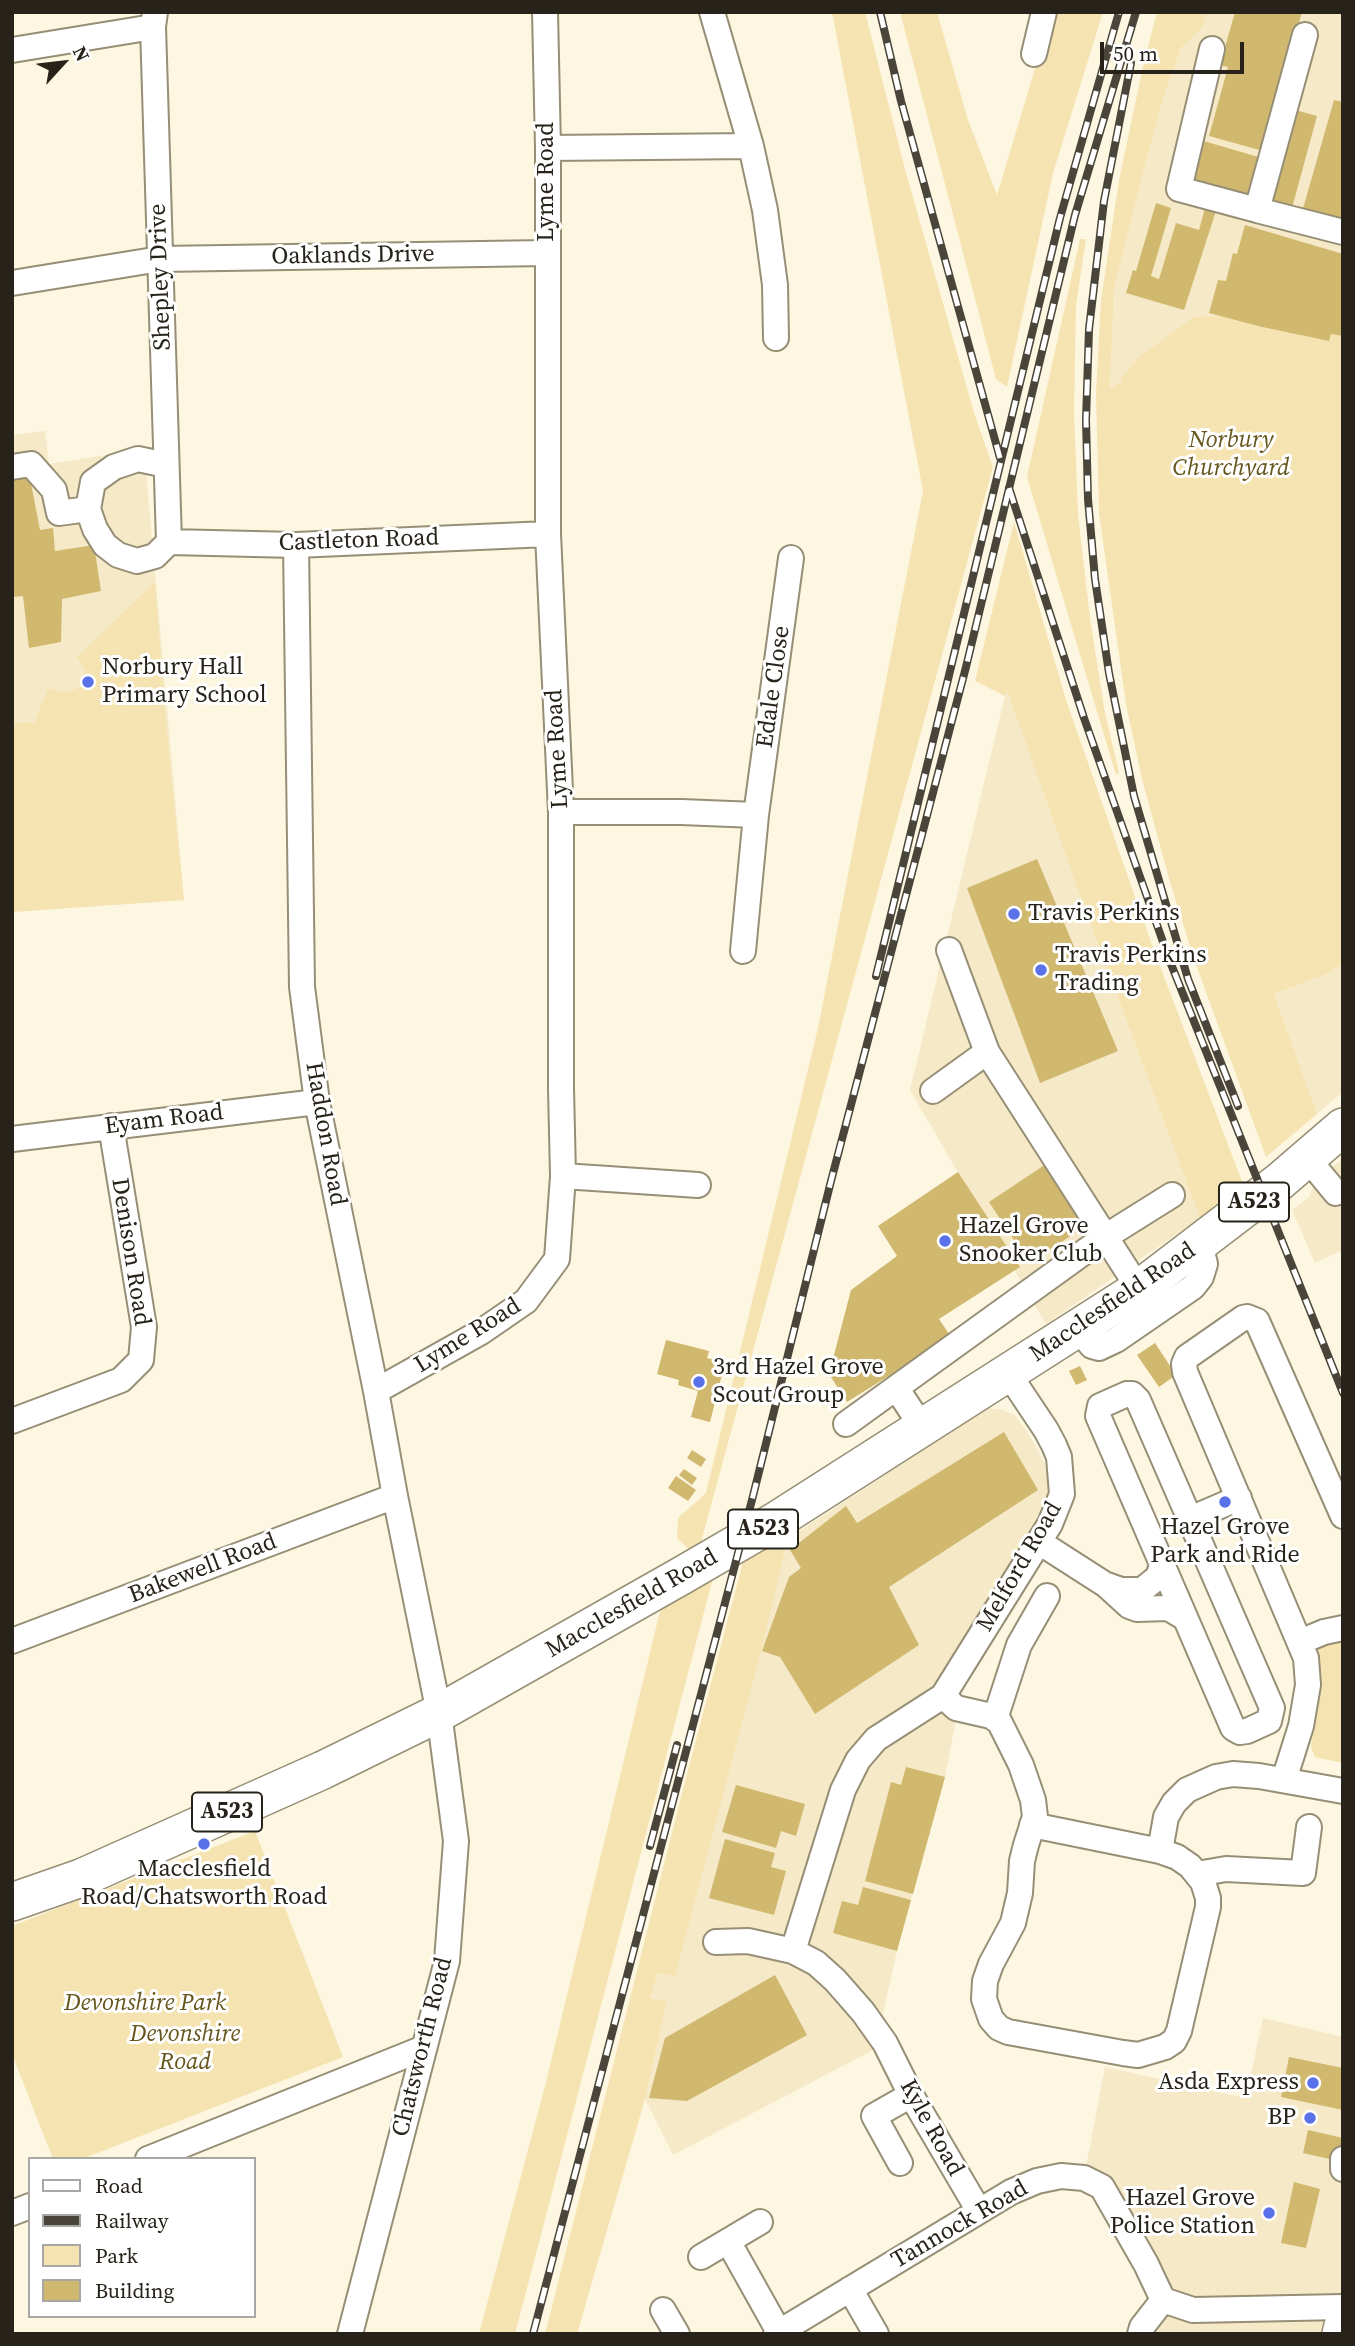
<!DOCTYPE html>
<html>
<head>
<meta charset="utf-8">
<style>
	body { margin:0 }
	#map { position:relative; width:1355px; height:2346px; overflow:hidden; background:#fdf6e1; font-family:"Source Serif 4",serif }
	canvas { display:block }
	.frame { position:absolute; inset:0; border:14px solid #27231a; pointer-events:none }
	.legend { position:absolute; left:28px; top:2157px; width:228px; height:161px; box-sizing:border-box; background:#fff; border:2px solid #a9a7a3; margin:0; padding:9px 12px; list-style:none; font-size:21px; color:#27231a }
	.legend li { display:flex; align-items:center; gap:14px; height:35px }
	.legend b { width:35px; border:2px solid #a9a7a3 }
	.north { position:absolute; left:28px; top:28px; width:70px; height:70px; -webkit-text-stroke:5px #fff; paint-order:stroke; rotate:63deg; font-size:19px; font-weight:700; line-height:28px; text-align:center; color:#27231a }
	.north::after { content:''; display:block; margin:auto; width:24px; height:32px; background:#27231a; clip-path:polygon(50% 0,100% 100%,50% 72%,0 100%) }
	.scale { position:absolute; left:1100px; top:42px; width:144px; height:32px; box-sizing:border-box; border:4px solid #27231a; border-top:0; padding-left:9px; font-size:21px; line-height:24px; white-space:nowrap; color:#27231a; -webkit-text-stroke:5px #fff; paint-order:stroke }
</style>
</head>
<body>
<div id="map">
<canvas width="1355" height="2346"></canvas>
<div class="frame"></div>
<ul class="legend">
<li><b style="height:9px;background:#fff"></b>Road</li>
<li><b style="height:9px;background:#4a453a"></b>Railway</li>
<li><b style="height:19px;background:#f5e4b1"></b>Park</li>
<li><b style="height:19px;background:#d1b86f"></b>Building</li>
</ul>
<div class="north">N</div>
<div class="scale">50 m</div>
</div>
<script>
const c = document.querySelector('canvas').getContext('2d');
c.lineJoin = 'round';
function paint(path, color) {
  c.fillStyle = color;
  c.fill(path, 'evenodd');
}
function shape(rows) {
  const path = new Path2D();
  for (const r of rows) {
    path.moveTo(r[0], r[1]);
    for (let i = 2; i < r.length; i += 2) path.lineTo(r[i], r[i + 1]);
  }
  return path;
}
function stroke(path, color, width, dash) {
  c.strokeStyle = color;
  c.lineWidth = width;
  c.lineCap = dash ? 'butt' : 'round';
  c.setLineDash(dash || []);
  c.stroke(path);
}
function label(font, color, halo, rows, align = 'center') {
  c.font = font + ' "Source Serif 4",serif';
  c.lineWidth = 6;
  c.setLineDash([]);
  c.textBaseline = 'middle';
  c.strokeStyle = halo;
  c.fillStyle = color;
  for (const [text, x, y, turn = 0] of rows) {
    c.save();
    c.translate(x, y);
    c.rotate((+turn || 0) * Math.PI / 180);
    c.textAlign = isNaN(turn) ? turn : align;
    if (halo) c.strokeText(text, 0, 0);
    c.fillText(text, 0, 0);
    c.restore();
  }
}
paint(shape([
	[1207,12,1343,12,1343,336,1329,341,1262,327,1224,316,1110,389,1114,288,1143,173,1163,99,1181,48,1202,28],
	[45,431,49,464,144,449,184,900,12,912,12,435],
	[1007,688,1082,901,1200,1218,1046,1324,910,1090],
	[1343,963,1343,1092,1317,1114,1274,994,1327,974],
	[1343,1158,1343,1250,1315,1263,1292,1210,1309,1197,1315,1182],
	[988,1408,1003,1410,1015,1415,1030,1436,1044,1462,1050,1491,1050,1524,944,1696,956,1719,945,1777,897,1951,875,2049,673,2155,645,2099,667,2001,650,1998,658,1973,675,1975,785,1550,781,1543],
	[1263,2018,1343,2037,1343,2326,1341,2334,1142,2334,1163,2299,1084,2178,1105,2067,1246,2098]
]), '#f5e9c7');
paint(shape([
	[832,12,865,12,905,169,974,413,993,467,697,1557,677,1538,678,1518,706,1493,818,1028,923,491],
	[900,12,937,12,968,120,997,195,1052,12,1103,12,1053,173,1007,387,996,379],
	[1157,12,1207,12,1202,28,1181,48,1163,99,1143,173,1114,288,1110,388,1121,382,1122,377,1142,354,1195,317,1224,316,1262,327,1329,341,1331,334,1343,336,1343,963,1327,974,1274,994,1317,1114,1266,1157,1194,959,1170,882,1142,779,1126,704,1099,513,1096,392,1101,300,1119,180,1144,62],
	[1080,239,1086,239,1076,306,1074,412,1078,514,1090,618,1105,713,1119,772,1116,775,1027,477],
	[1014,522,1067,703,1152,945,1243,1184,1200,1218,1082,901,1007,690,1005,696,975,681],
	[155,582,166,724,184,900,12,912,12,723,35,722,48,688,66,693,81,687,85,671,77,657],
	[757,1509,785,1550,760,1655,675,1976,658,1973,650,1998,667,2001,645,2099,577,2334,545,2334,681,1797],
	[715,1570,515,2334,479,2334,545,2086,662,1603],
	[1343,1637,1343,1763,1315,1757,1311,1747,1322,1681,1318,1680,1316,1648],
	[255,1831,343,2057,82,2159,53,2159,12,2054,12,1926]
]), '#f5e4b1');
paint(shape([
	[1235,12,1302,12,1263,151,1209,136,1228,67,1220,65],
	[1334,100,1343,102,1343,223,1302,212],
	[1292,109,1317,116,1292,208,1266,200],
	[1200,140,1262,158,1251,201,1188,184],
	[1156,203,1171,208,1151,276,1159,279,1176,223,1199,230,1205,208,1216,211,1184,310,1126,293,1133,270,1136,271],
	[1245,225,1343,254,1343,336,1331,334,1329,341,1262,327,1209,313,1218,280,1226,281,1233,253,1237,254],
	[12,478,30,478,40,530,53,528,55,551,94,545,101,591,62,599,61,642,29,648,23,596,12,597],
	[1037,859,1118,1051,1040,1083,967,888],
	[1046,1164,1086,1226,1029,1263,989,1202],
	[958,1172,1020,1267,939,1319,951,1337,847,1402,829,1374,851,1290,897,1256,878,1226],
	[666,1340,709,1351,707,1358,725,1363,710,1422,691,1417,698,1391,678,1385,679,1380,657,1374],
	[1155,1343,1176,1375,1159,1387,1137,1355],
	[1080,1366,1087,1380,1076,1385,1069,1371],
	[1004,1432,1038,1490,889,1587,919,1645,815,1714,780,1657,762,1651,789,1577,801,1568,790,1550,846,1506,857,1523],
	[692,1450,706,1459,701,1467,687,1458],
	[684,1469,697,1478,692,1485,679,1475],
	[676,1476,696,1490,688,1501,668,1488],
	[906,1767,945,1777,913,1894,865,1881,891,1782,901,1785],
	[736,1785,805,1804,796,1836,781,1831,776,1848,722,1832],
	[725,1839,775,1853,771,1867,786,1871,774,1915,709,1898],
	[863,1887,911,1900,897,1951,833,1933,842,1901,858,1905],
	[775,1975,807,2035,687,2101,649,2098,665,2038],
	[1289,2057,1343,2068,1343,2110,1281,2097],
	[1308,2130,1343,2138,1343,2162,1303,2153],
	[1294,2182,1320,2189,1306,2248,1281,2243]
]), '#d1b86f');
const minor = shape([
	[155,12,153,27,169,542],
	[712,12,751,146,765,210,775,285,776,338],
	[1305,35,1257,210,1343,232],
	[1212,49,1179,189,1257,210],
	[12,50,153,27],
	[1034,54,1044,12],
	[548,148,751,146],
	[12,283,160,259,546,253],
	[166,465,138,459,114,467,93,482,88,509,95,529,105,545,118,555,137,561,155,556,169,542],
	[12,467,31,464,54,490,59,513,88,509],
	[169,542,296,545,548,534],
	[296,545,302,987,317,1102,376,1391,395,1496,439,1713,456,1841,447,1961,350,2334],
	[561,812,681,812,756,815],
	[949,950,987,1052,1139,1289],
	[743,951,756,815,791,558],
	[933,1091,987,1052],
	[12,1139,317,1102],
	[1308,1159,1336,1193],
	[563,1176,698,1185],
	[1078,1329,1092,1346,1099,1348,1116,1340,1193,1287,1201,1277,1205,1264,1200,1244],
	[897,1389,922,1427],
	[376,1391,481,1332,526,1301,557,1259,563,1176,561,1088,561,812,548,534,548,148,545,12],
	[1127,1394,1132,1394,1138,1400,1272,1708,1269,1721,1247,1731,1240,1732,1233,1728,1098,1416,1100,1406,1127,1394],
	[12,1421,121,1380,141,1360,144,1327,111,1126],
	[846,1424,1105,1237,1172,1195],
	[1190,1519,1239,1498],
	[1039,1542,1106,1585,1129,1606,1137,1609,1168,1608,1185,1618],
	[1107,1585,1121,1590,1142,1590,1158,1577,1162,1565],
	[12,1641,395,1496],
	[1300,1642,1324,1632,1343,1628],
	[943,1696,956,1708,991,1716,999,1721,1021,1765,1033,1800,1035,1817,1026,1845,1022,1861,1020,1893,1013,1923,991,1964,985,1981,984,1999,991,2019,999,2028,1008,2032,1123,2053,1138,2055,1165,2047,1174,2041,1179,2031,1208,1907,1208,1898,1203,1882,1190,1866,1177,1857,1160,1851,1032,1825],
	[995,1719,1019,1645,1047,1596],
	[1284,1780,1301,1726,1308,1685,1306,1658,1185,1372,1184,1364,1187,1357,1243,1318,1247,1317,1257,1321,1343,1516],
	[1160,1851,1166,1817,1174,1803,1187,1790,1216,1777,1233,1774,1259,1776,1343,1791],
	[1197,1874,1226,1869,1303,1873,1309,1827],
	[716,1942,748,1941,793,1951,816,1963,835,1980,863,2012,885,2043,911,2095,979,2211],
	[793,1951,843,1790,858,1760,876,1739,943,1696,1050,1524,1062,1494,1059,1457,1054,1445,1046,1430,1008,1373],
	[148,2159,424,2048],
	[1343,2159,1343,2169],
	[900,2163,874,2116,911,2095],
	[12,2213,30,2206],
	[728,2241,779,2332],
	[701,2257,760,2222],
	[850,2289,876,2334],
	[663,2310,677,2334],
	[776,2334,1011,2192,1037,2181,1061,2176,1084,2178,1102,2187,1146,2264,1163,2300,1193,2310,1343,2307],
	[1140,2334,1142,2327,1163,2300]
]);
const highway = shape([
	[12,1902,81,1878,323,1770,439,1713,681,1576,774,1522,1139,1289,1279,1182,1343,1127],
	[1341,2334,1343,2326]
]);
stroke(minor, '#968e75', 28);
stroke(highway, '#968e75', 40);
stroke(minor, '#fff', 24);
stroke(highway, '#fff', 37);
const rail = shape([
	[880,12,901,101,1000,458],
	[1131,63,1104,201,1089,329,1086,420,1088,499,1095,579,1109,673,1134,796,1188,979,1238,1106],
	[1009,488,1084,718,1169,959,1343,1393],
	[876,976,1060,218,1119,12],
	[650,1846,677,1745],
	[533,2334,752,1500,831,1181,966,667,1075,215,1136,12]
]);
stroke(rail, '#4a453a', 8);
stroke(rail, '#fff', 5, [16]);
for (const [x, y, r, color] of [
	[88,682,7,"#5a72e9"],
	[1014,914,7,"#5a72e9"],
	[1041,970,7,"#5a72e9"],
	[945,1241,7,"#5a72e9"],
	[699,1382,7,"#5a72e9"],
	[1225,1502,7,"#5a72e9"],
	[204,1844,7,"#5a72e9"],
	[1313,2083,7,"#5a72e9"],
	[1310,2118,7,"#5a72e9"],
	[1269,2213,7,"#5a72e9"]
]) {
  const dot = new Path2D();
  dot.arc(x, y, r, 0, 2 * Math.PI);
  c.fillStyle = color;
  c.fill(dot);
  stroke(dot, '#fff', 2.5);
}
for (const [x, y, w] of [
	[1254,1202,70],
	[763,1529,70],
	[227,1812,70]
]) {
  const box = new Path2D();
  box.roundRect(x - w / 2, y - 19.5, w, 39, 5);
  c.fillStyle = '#fff';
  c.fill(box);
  stroke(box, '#27231a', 2);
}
label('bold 23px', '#27231a', null, [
	["A523",1254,1202],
	["A523",763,1529],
	["A523",227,1812]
]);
label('24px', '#27231a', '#fff', [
	["Lyme Road",547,182,-90],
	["Oaklands Drive",353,256,-1],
	["Shepley Drive",161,277,-92],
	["Castleton Road",359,541,-2],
	["Edale Close",774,687,-82],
	["Lyme Road",558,749,-93],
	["Eyam Road",164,1120,-7],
	["Haddon Road",325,1134,80],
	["Denison Road",130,1252,81],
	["Macclesfield Road",1113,1303,-34],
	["Lyme Road",468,1336,-32],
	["Melford Road",1020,1567,-60],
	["Bakewell Road",203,1569,-21],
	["Macclesfield Road",632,1604,-30],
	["Chatsworth Road",423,2047,-76],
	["Kyle Road",931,2128,61],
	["Tannock Road",960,2225,-30]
]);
label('italic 24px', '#66551d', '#fff', [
	["Norbury",1231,441],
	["Churchyard",1231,469],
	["Devonshire Park",145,2004],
	["Devonshire",185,2035],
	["Road",185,2063]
]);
label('24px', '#27231a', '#fff', [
	["Norbury Hall",102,668],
	["Primary School",102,696],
	["Travis Perkins",1028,914],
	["Travis Perkins",1055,956],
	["Trading",1055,984],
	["Hazel Grove",959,1227],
	["Snooker Club",959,1255],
	["3rd Hazel Grove",713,1368],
	["Scout Group",713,1396],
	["Hazel Grove",1225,1528,"center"],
	["Park and Ride",1225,1556,"center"],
	["Macclesfield",204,1870,"center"],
	["Road/Chatsworth Road",204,1898,"center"],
	["Asda Express",1299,2083,"right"],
	["BP",1296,2118,"right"],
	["Hazel Grove",1255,2199,"right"],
	["Police Station",1255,2227,"right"]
], 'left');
</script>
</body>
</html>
